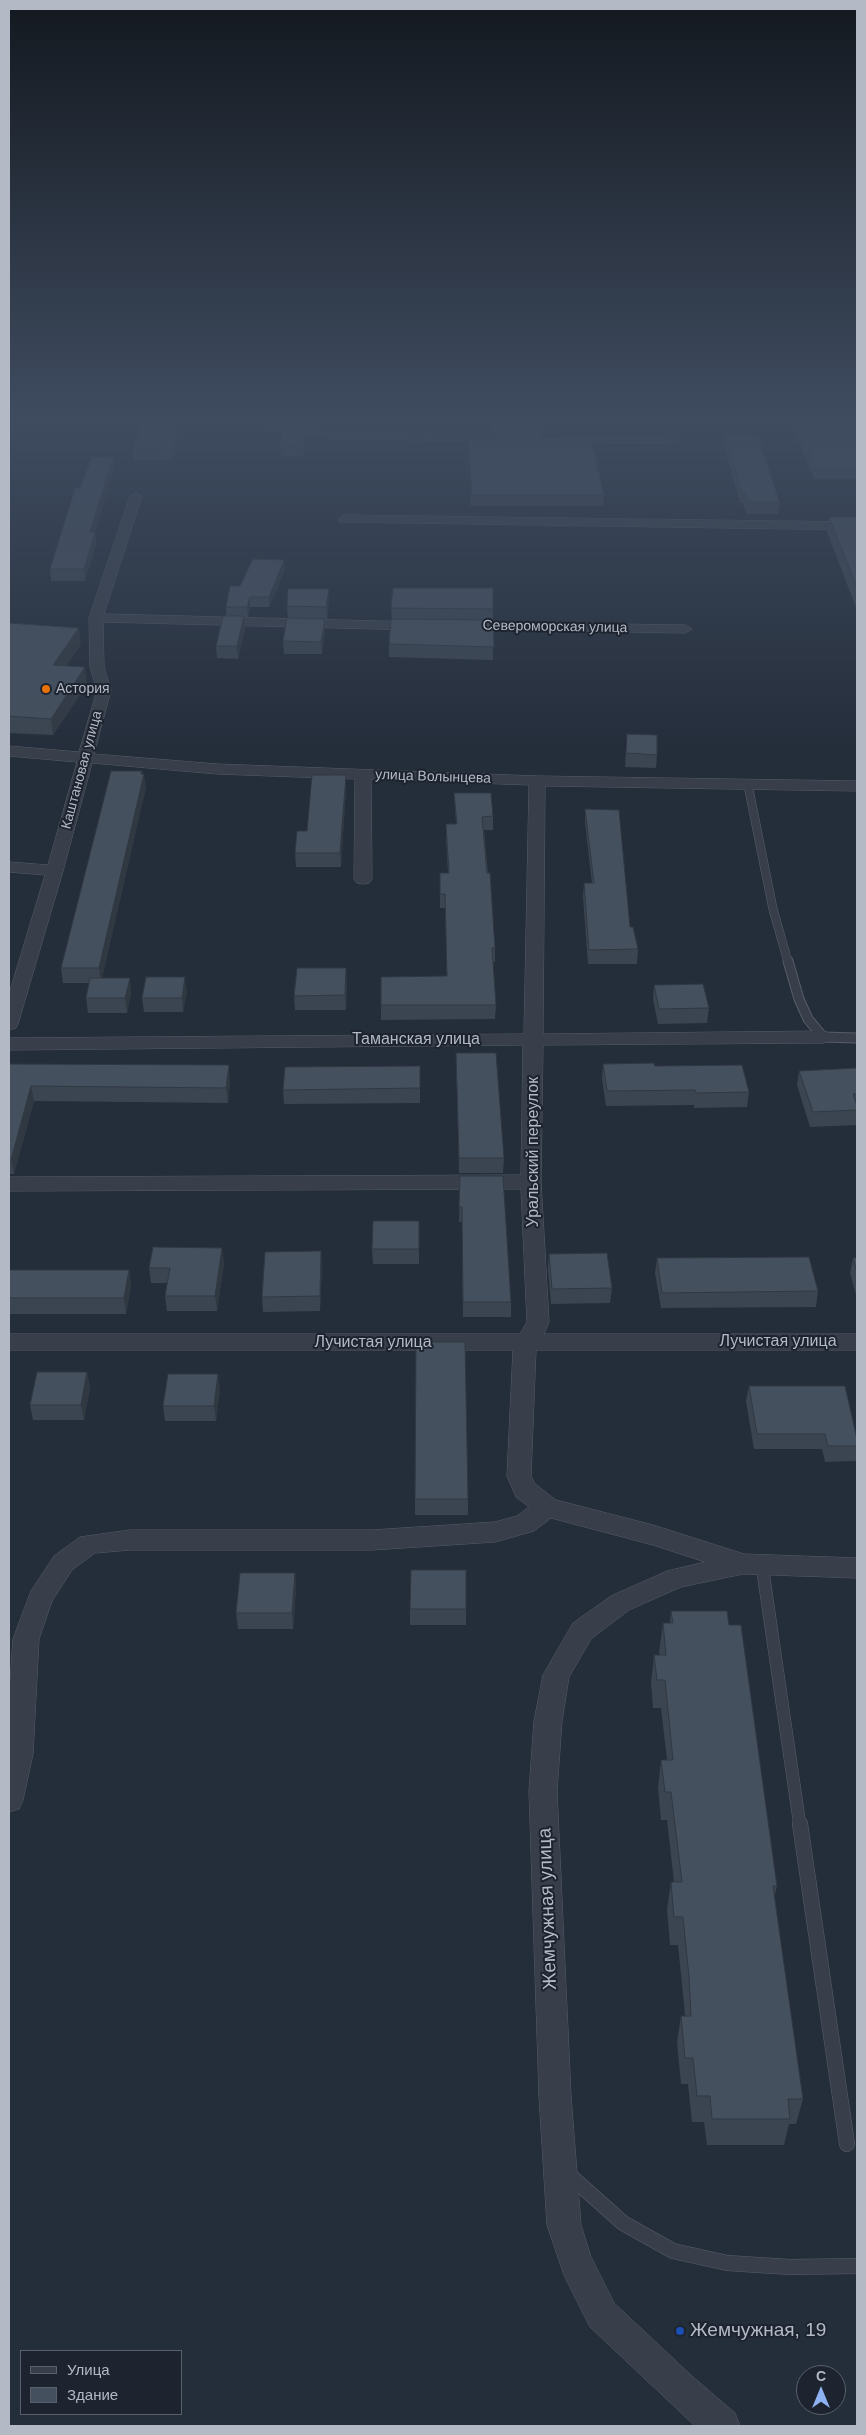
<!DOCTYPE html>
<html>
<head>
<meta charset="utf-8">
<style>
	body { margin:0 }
	#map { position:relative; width:866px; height:2435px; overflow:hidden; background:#242d3a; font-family:Helvetica,sans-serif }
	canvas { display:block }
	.frame { position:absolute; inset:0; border:10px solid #b3bac6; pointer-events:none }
	.legend { position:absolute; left:20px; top:2350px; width:162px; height:65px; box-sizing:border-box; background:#1d242f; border:1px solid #59606b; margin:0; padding:6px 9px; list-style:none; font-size:15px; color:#b3bac6 }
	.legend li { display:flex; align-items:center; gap:10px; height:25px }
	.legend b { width:25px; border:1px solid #59606b }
	.north { position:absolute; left:796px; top:2365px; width:50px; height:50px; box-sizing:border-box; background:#1d242f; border:1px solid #59606b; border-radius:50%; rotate:0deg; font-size:14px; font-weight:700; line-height:20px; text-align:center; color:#b3bac6 }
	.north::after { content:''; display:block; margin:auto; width:18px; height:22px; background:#8db1f1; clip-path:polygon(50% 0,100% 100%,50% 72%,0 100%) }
</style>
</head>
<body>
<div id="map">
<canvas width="866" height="2435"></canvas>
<div class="frame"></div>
<ul class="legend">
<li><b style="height:6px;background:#383f4a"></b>Улица</li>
<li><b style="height:14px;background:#45505e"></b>Здание</li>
</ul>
<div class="north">С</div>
</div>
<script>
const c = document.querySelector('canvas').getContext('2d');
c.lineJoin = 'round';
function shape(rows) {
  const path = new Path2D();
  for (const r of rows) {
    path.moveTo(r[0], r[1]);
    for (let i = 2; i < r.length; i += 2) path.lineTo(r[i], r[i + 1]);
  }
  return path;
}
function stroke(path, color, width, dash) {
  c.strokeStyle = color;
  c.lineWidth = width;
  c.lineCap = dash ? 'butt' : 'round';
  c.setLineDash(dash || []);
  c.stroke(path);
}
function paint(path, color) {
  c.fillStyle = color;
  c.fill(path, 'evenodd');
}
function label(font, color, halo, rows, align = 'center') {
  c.font = font + ' Helvetica,sans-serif';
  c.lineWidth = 4;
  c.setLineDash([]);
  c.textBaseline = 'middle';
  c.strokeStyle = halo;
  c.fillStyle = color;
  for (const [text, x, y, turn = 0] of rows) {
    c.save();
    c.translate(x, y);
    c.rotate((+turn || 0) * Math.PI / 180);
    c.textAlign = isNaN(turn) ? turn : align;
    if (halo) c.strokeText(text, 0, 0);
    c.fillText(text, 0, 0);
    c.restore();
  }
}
const serviceFar3 = shape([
	[748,785,773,909,788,962]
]);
const serviceFar2 = shape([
	[788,961,799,999,808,1019,823,1037,857,1038]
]);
const serviceFar1 = shape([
	[762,1565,800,1826]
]);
const service = shape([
	[800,1824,847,2144],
	[568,2174,623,2223,673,2251,727,2263,790,2267,857,2266]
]);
const minor = shape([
	[251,421,264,421,335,433,521,435,527,438,521,441,335,439,260,427,251,421],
	[562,436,673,438,679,441,673,444,558,441,558,437,562,436],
	[136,492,142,496,104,614,418,622,425,626,418,630,103,622,104,667,111,690,94,754,217,764,537,776,857,781,857,791,545,786,543,1034,823,1031,830,1033,832,1037,830,1041,823,1043,543,1045,541,1182,549,1322,544,1334,857,1334,857,1350,536,1350,531,1476,535,1484,556,1500,653,1525,744,1554,857,1558,857,1578,743,1574,681,1587,629,1610,591,1639,569,1677,562,1721,557,1791,571,2096,581,2225,591,2257,614,2303,693,2377,735,2413,740,2426,695,2426,590,2327,564,2275,547,2225,539,2096,529,1791,534,1721,543,1675,573,1623,611,1596,667,1571,705,1562,653,1545,551,1518,534,1531,495,1542,372,1550,130,1550,95,1553,72,1570,52,1601,39,1639,33,1754,23,1800,19,1809,9,1812,9,1698,13,1639,31,1591,54,1556,80,1537,130,1530,372,1530,495,1522,517,1516,529,1507,516,1497,507,1476,513,1350,9,1350,9,1334,520,1334,527,1322,521,1189,9,1191,9,1177,521,1175,523,1045,9,1050,9,1038,524,1034,529,785,371,779,372,879,369,883,363,884,357,883,354,879,355,779,217,774,92,763,63,871,18,1024,16,1028,9,1030,9,994,45,875,9,872,9,862,48,865,77,762,9,756,9,746,79,752,97,690,90,667,89,618,130,496,136,492],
	[344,515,857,522,857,530,340,522,338,519,344,515],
	[466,622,685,625,692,629,685,633,461,629,459,626,461,623,466,622]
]);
stroke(serviceFar3, '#565d68', 9);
stroke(serviceFar2, '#565d68', 11);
stroke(serviceFar1, '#565d68', 13);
stroke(service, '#565d68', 16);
stroke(minor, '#565d68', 1);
stroke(serviceFar3, '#383f4a', 8);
stroke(serviceFar2, '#383f4a', 9);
stroke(serviceFar1, '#383f4a', 12);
stroke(service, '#383f4a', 15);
paint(minor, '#383f4a');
paint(shape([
	[182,421,172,460,134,460,133,449],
	[287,421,308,421,307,426,305,426,306,436,303,456,281,456,280,445],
	[491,421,539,421,540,427,539,433,542,438,604,495,603,506,471,506,469,440,494,440,494,433,492,433],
	[790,421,857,421,857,479,814,479],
	[725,435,780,503,778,514,746,514,743,503,740,503,724,446],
	[113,457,114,468,95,533,96,544,85,581,51,581,50,569,80,488],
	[829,517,857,517,857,610,827,532],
	[284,560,285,570,269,607,250,607,248,617,244,617,245,629,238,659,217,658,216,646,226,616,226,607,240,586],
	[493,588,493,660,389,657,389,644,392,619,391,608],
	[329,601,327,619,325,619,325,631,322,654,284,654,283,641,288,618,287,606],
	[9,623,81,644,66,666,87,684,53,735,9,733],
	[627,734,657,755,656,768,625,767],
	[142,774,146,787,102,978,131,993,127,1013,88,1013,86,998,89,983,63,983,61,968],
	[346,775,346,788,341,867,296,867,295,853,307,831],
	[454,793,493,816,493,830,484,830,495,948,495,962,493,962,496,1005,495,1019,381,1020,381,1005,447,976,445,908,440,908,440,873,448,873,446,838,446,824,456,824],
	[585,809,638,949,637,964,588,964,583,897,584,883,592,883,585,823],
	[347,982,346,1010,295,1010,294,996],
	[654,985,709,1008,707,1023,658,1024,653,999],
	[187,992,183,1012,144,1012,142,998],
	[456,1053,504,1158,503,1173,459,1173],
	[9,1064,230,1080,228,1103,34,1101,14,1174,9,1174],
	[603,1064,655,1066,749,1092,747,1107,694,1108,694,1105,606,1106,602,1079],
	[420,1066,420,1103,284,1104,283,1090],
	[857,1068,857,1119,856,1125,810,1127,797,1085,799,1071],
	[460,1176,511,1302,511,1317,463,1317,462,1222,459,1222],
	[419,1221,419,1264,373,1264,372,1249],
	[222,1248,224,1263,217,1311,167,1311,165,1296,167,1283,151,1283,149,1268],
	[321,1251,322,1266,320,1311,263,1312,262,1297],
	[549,1254,612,1288,610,1303,551,1304,548,1269],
	[657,1258,818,1291,816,1307,661,1308,655,1273],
	[853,1258,857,1258,857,1298,850,1273],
	[9,1270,129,1270,131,1285,126,1314,9,1314],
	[87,1372,90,1388,84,1420,33,1420,30,1405],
	[749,1386,857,1439,857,1453,856,1461,825,1462,822,1449,754,1449,746,1401],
	[220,1389,216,1421,165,1421,163,1406],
	[415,1499,468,1499,468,1515,415,1515],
	[295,1573,296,1589,293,1629,238,1629,236,1613],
	[410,1609,466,1609,466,1625,410,1625],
	[671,1611,729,1625,777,1886,774,1898,803,2099,796,2124,789,2124,784,2145,707,2145,704,2122,692,2122,688,2084,681,2084,677,2042,681,2016,685,2016,684,2004,678,1945,670,1945,667,1909,671,1882,674,1882,667,1820,661,1820,658,1788,661,1760,667,1760,661,1708,653,1708,651,1683,654,1655,660,1655,659,1652,663,1623,670,1623]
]), '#3b4551');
paint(shape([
	[179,421,182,421,172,460,171,448],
	[305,425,306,436,303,456,303,445],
	[113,457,114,468,95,533,96,544,85,581,84,569,90,532],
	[284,560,285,570,269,607,269,597],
	[329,589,329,601,327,619,326,607],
	[250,597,250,607,248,617,247,607],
	[244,616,245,629,238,659,237,646],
	[325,619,325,631,322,654,321,642],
	[79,628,81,644,56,681,53,665],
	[85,667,87,684,53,735,51,719],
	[142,771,143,779,144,774,146,787,101,983,99,968],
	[346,775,346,788,341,867,340,853],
	[346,968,347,982,346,1010,345,995],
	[185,977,187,992,183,1012,182,998],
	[130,978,131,993,127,1013,125,998],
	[229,1065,230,1080,228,1103,226,1088],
	[31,1086,34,1101,14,1174,11,1160],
	[222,1248,224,1263,217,1311,215,1296],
	[321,1251,322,1266,320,1311,320,1296],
	[129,1270,131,1285,126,1314,124,1298],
	[87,1372,90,1388,84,1420,81,1405],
	[218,1374,220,1389,216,1421,214,1406],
	[295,1573,296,1589,293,1629,292,1613]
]), '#303842');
const building = shape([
	[142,421,179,421,171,448,133,449,142,421],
	[492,421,539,421,540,427,493,427,492,421],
	[796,421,857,421,857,469,815,469,796,421],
	[285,422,305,425,303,445,280,445,285,422],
	[494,433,542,433,542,438,591,437,604,495,472,495,469,440,495,440,494,433],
	[725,435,758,436,780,503,748,502,744,491,741,491,725,435],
	[92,457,113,457,90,532,95,532,84,569,50,569,75,488,80,488,92,457],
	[829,517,857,517,857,588,829,517],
	[253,559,284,560,269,597,250,597,247,607,226,607,230,586,240,586,253,559],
	[393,588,493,588,493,609,391,608,393,588],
	[288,589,329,589,326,607,287,606,288,589],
	[223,616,244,616,237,646,216,646,223,616],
	[287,618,325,619,321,642,283,641,287,618],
	[391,619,493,620,494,647,389,644,391,619],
	[9,623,79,628,53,665,85,667,51,719,9,716,9,623],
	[627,734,657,735,657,755,626,753,627,734],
	[111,771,142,771,141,774,144,774,99,968,61,968,111,771],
	[312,775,346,775,340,853,295,853,297,831,307,831,312,775],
	[454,793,491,793,493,816,482,817,487,873,490,873,495,948,492,948,496,1005,381,1005,381,977,447,976,445,894,440,894,440,873,449,873,446,824,457,824,454,793],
	[585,809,619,810,630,927,633,927,638,949,589,950,584,883,594,883,585,809],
	[297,968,346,968,345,995,294,996,297,968],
	[146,977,185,977,182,998,142,998,146,977],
	[90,978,130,978,125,998,86,998,90,978],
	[703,984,709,1008,659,1009,654,985,703,984],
	[456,1053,496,1053,504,1158,459,1158,456,1053],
	[654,1063,655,1066,742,1065,749,1092,696,1093,695,1090,607,1091,603,1064,654,1063],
	[9,1064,229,1065,226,1088,31,1086,11,1160,9,1160,9,1064],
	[420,1066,420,1088,283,1090,285,1067,420,1066],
	[857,1068,857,1094,853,1094,857,1106,857,1110,813,1112,799,1071,857,1068],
	[460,1176,503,1176,511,1302,463,1302,462,1207,459,1207,460,1176],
	[373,1221,419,1221,419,1249,372,1249,373,1221],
	[153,1247,222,1248,215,1296,165,1296,170,1268,149,1268,153,1247],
	[321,1251,320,1296,262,1297,265,1252,321,1251],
	[607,1253,612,1288,552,1289,549,1254,607,1253],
	[809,1257,818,1291,662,1293,657,1258,809,1257],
	[853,1258,857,1258,857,1272,853,1258],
	[9,1270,129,1270,124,1298,9,1298,9,1270],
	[416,1342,465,1342,468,1499,415,1499,416,1342],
	[37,1372,87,1372,81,1405,30,1405,37,1372],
	[168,1374,218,1374,214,1406,163,1406,168,1374],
	[749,1386,845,1386,857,1439,857,1446,828,1446,825,1434,757,1434,749,1386],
	[411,1570,466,1570,466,1609,410,1609,411,1570],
	[240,1573,295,1573,292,1613,236,1613,240,1573],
	[671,1611,727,1611,729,1625,741,1625,777,1886,773,1886,803,2099,788,2099,790,2119,712,2119,710,2096,697,2096,693,2058,685,2058,681,2016,691,2016,689,1977,683,1917,674,1917,671,1882,682,1882,671,1792,665,1792,661,1760,673,1760,665,1680,657,1680,654,1655,666,1655,663,1623,673,1623,671,1611]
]);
paint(building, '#45505e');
stroke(building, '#303842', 1);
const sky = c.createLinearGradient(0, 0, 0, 762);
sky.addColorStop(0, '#141920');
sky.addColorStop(0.55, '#3f4c60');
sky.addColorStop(1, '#3f4c6000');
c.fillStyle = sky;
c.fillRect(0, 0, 866, 762);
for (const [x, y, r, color] of [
	[46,689,5,"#e8710a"],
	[680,2331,5,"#1a4fb4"]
]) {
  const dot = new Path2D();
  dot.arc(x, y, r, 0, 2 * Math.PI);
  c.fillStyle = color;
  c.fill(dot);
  stroke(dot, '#1d242f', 2);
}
label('14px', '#b3bac6', '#1d242f', [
	["Североморская улица",555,627,1],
	["Каштановая улица",82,770,-75],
	["улица Волынцева",433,777,2]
]);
label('14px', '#b3bac6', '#1d242f', [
	["Астория",56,689]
], 'left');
label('16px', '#b3bac6', '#1d242f', [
	["Таманская улица",416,1040],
	["Уральский переулок",534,1152,-90],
	["Лучистая улица",778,1342],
	["Лучистая улица",373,1343]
]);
label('19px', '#b3bac6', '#1d242f', [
	["Жемчужная улица",548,1909,-92]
]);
label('19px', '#b3bac6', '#1d242f', [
	["Жемчужная, 19",690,2331]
], 'left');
</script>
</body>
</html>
